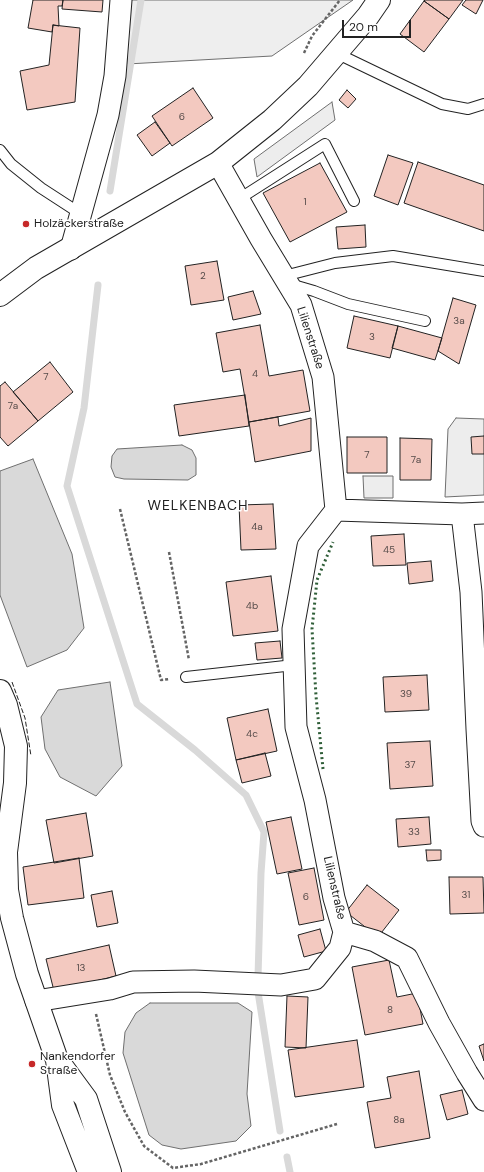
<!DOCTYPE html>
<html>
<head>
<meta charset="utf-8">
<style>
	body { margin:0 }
	#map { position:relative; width:484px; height:1172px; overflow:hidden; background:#fff; font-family:"DM Sans",sans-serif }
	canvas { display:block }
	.scale { position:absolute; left:342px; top:20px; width:69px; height:18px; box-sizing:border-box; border:2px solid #222; border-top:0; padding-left:5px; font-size:12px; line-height:14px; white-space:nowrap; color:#222; -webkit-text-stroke:3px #fff; paint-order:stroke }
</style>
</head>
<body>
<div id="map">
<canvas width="484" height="1172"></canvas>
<div class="scale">20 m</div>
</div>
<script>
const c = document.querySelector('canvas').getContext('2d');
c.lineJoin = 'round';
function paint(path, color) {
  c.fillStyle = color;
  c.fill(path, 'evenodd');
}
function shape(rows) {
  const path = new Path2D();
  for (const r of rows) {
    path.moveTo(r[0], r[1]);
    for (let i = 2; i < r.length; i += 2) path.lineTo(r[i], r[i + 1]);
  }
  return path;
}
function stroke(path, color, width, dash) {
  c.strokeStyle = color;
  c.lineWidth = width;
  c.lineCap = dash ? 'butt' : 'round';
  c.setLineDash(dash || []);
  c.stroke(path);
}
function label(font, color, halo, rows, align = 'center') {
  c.font = font + ' "DM Sans",sans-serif';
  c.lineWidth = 3;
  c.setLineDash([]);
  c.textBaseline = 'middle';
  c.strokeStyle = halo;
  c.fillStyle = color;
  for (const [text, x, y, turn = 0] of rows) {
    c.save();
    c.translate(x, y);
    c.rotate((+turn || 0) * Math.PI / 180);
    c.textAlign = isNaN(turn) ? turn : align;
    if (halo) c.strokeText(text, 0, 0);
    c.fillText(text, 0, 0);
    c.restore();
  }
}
const green = shape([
	[129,0,353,0,272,56,127,64,129,0]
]);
paint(green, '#eee');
stroke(green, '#6f6f6f', 1);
const parking = shape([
	[332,102,335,120,257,177,254,159,332,102],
	[456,418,484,419,484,495,445,497,448,429,456,418],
	[363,476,393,476,393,498,364,498,363,476]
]);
paint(parking, '#ededed');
stroke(parking, '#6f6f6f', 1);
const water = shape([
	[182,445,192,450,196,458,196,475,188,480,124,479,115,477,111,467,112,456,117,449,182,445],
	[33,459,72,554,84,628,67,650,27,667,0,595,0,471,33,459],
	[110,682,122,766,96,796,60,777,45,749,41,717,58,690,110,682],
	[150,1003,238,1003,252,1012,247,1094,251,1126,236,1141,181,1149,162,1145,149,1135,123,1053,125,1032,136,1013,150,1003]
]);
paint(water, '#d9d9d9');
stroke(water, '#6f6f6f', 1);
stroke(shape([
	[110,191,141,0],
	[98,285,84,408,67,486,137,704,195,750,246,795,264,832,261,873,258,977],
	[258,992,280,1131],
	[287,1157,290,1172]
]), '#d9d9d9', 7);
const building = shape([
	[33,0,63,0,62,6,58,6,59,26,53,25,52,32,28,28,33,0],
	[63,0,103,0,102,12,62,9,63,0],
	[425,0,463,0,449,19,424,1,425,0],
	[466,0,483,0,476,14,462,5,466,0],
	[424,1,449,19,424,52,400,34,424,1],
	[53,25,80,28,75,102,27,110,20,71,49,65,53,25],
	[193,88,213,118,172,146,152,116,193,88],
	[347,90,356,99,348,108,339,100,347,90],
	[155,122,170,143,152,156,137,135,155,122],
	[388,155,413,163,398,205,374,196,388,155],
	[418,162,484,185,484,231,404,203,418,162],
	[320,163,347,212,290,242,263,193,320,163],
	[365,225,366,247,338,249,336,227,365,225],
	[217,261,224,300,191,305,185,266,217,261],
	[253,291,261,314,233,320,228,297,253,291],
	[453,298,476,305,459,364,438,351,453,298],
	[354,316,398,326,390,358,347,348,354,316],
	[260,325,269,376,303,370,310,411,249,422,240,369,223,372,216,333,260,325],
	[398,326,442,338,435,360,392,348,398,326],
	[50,362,73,392,38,421,13,392,50,362],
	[5,382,38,421,8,446,0,437,0,386,5,382],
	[245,395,249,426,179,436,174,405,245,395],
	[278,417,279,426,311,418,311,451,255,462,249,422,278,417],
	[484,436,484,454,472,454,471,437,484,436],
	[347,437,387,437,387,473,347,473,347,437],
	[400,438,432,439,431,480,400,480,400,438],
	[273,504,276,549,241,550,239,505,273,504],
	[404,534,406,565,373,566,371,536,404,534],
	[431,561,433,581,409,584,407,563,431,561],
	[271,576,278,631,233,636,226,582,271,576],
	[280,641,282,658,257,660,255,643,280,641],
	[427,675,429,710,385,712,383,677,427,675],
	[268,709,277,751,236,760,227,718,268,709],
	[430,741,433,786,390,789,387,743,430,741],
	[265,753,271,776,242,783,236,760,265,753],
	[86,813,93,856,54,863,46,820,86,813],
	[291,817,302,869,277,874,266,822,291,817],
	[429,817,431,844,398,847,396,819,429,817],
	[426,850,441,850,441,860,427,861,426,850],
	[79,858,84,898,28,905,23,867,79,858],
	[314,868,324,920,299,925,288,873,314,868],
	[449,877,483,877,484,913,450,914,449,877],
	[367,885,399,910,378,937,346,912,367,885],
	[112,891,118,923,97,927,91,895,112,891],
	[320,929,326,951,304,957,298,935,320,929],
	[109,945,116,976,54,991,46,959,109,945],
	[389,960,397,997,417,993,423,1024,365,1035,352,967,389,960],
	[287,996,308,997,306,1048,285,1047,287,996],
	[357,1040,364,1087,295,1097,288,1050,357,1040],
	[484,1044,484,1061,479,1046,484,1044],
	[419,1071,430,1138,375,1148,367,1102,391,1098,387,1077,419,1071],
	[462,1090,468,1114,447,1120,440,1095,462,1090]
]);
paint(building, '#f3c9c0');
stroke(building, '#222', 1);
const lane = shape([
	[336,53,442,104,468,109,484,104],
	[0,150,11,164,41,188,81,214],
	[239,199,325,144,354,201],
	[284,276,335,263,393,256,484,271],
	[290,284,314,291,348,304,425,321],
	[186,677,294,665]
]);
const street = shape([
	[218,163,261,239,301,305,323,377,336,510,308,546,293,629,296,727,315,800,334,898,344,932,375,941,407,958,439,1023,467,1073,484,1100],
	[71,249,108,115,115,76,121,0],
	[336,510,462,514,471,592,477,729,482,821,484,826],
	[462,514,484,513],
	[36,1001,110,989,133,982,194,981,281,985,315,979,340,948,344,932]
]);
const secondary = shape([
	[0,295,36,268,218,163,272,120,308,86,368,16,379,0],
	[0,691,6,705,16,746,15,783,6,852,7,890,12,918,27,974,57,1060,63,1105,89,1172],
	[58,1061,86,1099,110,1172]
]);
stroke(lane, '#222', 12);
stroke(street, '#222', 23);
stroke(secondary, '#222', 24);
stroke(shape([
	[304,53,312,36,340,0],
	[120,509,161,680,170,679],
	[169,552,189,660],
	[96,1014,110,1075,125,1112,144,1146,173,1168,201,1164,337,1124]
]), '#646464', 2.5, [3, 2]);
stroke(lane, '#fff', 10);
stroke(street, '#fff', 21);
stroke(secondary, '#fff', 22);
stroke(shape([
	[323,769,316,696,312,629,317,580,333,542]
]), '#2f5e38', 3, [2, 3]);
stroke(shape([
	[12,682,25,718,31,756]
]), '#222', 1, [5, 2]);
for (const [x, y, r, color] of [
	[26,224,4,"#c62828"],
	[32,1064,4,"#c62828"]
]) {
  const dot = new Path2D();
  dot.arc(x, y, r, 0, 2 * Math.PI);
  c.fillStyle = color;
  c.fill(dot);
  stroke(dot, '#fff', 1.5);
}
label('10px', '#564c4a', null, [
	["6",182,117],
	["1",305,202],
	["2",203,276],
	["3a",459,321],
	["3",372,337],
	["4",255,374],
	["7",46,377],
	["7a",13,406],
	["7",367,455],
	["7a",416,460],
	["4a",257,527],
	["45",389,550],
	["4b",252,606],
	["39",406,694],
	["4c",252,734],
	["37",410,765],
	["33",414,832],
	["31",466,895],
	["6",306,897],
	["13",81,968],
	["8",390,1010],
	["8a",399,1120]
]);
label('12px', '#222', '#fff', [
	["Holzäckerstraße",34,224],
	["Nankendorfer",40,1057],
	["Straße",40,1071]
], 'left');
label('12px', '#222', '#fff', [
	["Lilienstraße",310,338,72],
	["Lilienstraße",334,888,77]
]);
c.letterSpacing = '1px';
label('14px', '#222', '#fff', [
	["WELKENBACH",198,506]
]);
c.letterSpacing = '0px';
</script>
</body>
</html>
